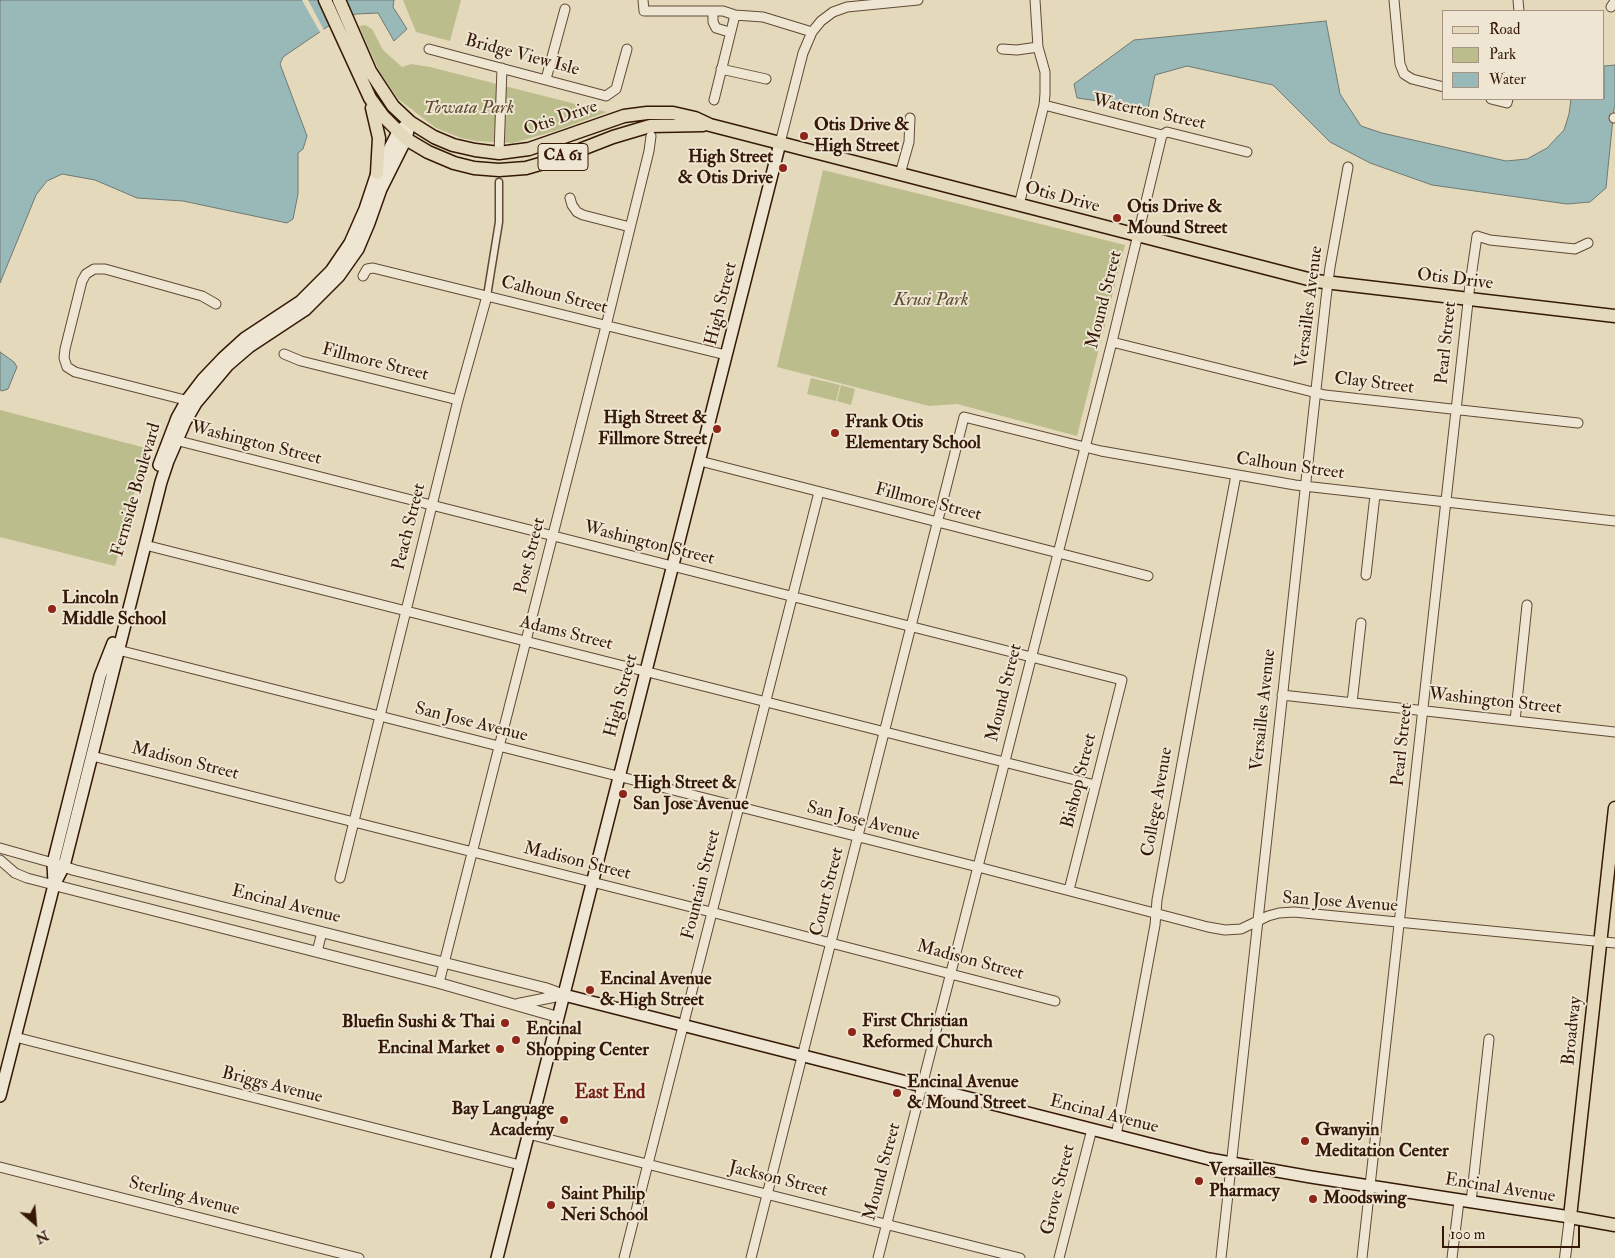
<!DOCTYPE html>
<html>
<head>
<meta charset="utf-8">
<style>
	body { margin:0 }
	#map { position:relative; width:1615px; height:1258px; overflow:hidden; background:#e5d9bc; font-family:"IM FELL Double Pica",serif }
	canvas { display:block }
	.legend { position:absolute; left:1442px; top:10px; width:162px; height:90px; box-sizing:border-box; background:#eee6d3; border:1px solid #a49481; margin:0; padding:6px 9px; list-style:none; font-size:15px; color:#351906 }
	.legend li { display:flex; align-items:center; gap:10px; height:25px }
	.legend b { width:25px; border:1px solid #a49481 }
	.north { position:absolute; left:10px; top:1198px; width:50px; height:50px; -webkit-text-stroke:4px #eee6d3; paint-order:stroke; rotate:153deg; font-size:14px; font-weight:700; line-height:20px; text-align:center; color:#351906 }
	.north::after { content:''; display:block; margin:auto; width:18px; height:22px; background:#351906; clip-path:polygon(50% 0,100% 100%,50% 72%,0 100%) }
	.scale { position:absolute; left:1442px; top:1226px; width:138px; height:22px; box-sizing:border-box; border:2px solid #351906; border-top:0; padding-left:6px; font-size:15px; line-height:18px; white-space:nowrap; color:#351906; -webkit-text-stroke:4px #eee6d3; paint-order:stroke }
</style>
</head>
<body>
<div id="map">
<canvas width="1615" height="1258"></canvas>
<ul class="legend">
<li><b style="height:6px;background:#e5d9bc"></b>Road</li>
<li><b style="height:14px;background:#bcbd8c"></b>Park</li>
<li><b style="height:14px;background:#98b9b8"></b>Water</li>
</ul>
<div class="north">N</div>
<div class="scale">100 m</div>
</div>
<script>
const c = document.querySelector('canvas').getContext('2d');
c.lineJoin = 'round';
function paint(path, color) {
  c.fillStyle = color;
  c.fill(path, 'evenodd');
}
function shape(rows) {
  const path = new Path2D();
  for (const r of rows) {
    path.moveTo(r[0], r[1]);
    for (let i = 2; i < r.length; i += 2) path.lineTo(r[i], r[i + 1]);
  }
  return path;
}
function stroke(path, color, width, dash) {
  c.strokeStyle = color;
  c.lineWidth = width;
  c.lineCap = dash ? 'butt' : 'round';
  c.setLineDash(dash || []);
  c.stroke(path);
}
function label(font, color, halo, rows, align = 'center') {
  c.font = font + ' "IM FELL Double Pica",serif';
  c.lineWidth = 4;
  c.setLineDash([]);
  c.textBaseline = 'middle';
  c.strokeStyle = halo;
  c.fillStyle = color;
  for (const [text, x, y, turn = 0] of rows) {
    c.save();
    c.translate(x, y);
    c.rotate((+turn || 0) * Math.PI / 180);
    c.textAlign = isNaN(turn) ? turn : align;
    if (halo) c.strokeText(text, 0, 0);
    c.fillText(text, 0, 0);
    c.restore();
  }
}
paint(shape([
	[403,0,461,0,450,41,416,32],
	[365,25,372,29,383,50,402,67,411,64,430,67,607,112,555,131,513,143,476,141,461,138,436,128,398,99,379,71,359,26],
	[823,170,1125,245,1077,436,957,404,929,406,777,367],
	[811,378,840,385,836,401,807,394],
	[841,385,855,389,851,405,837,401],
	[0,410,146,448,115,566,0,537]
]), '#bcbd8c');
const water = shape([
	[0,0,394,0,393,7,407,29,394,41,378,13,356,14,327,27,283,57,280,64,307,136,303,149,298,153,298,194,293,219,287,223,183,201,137,198,95,180,62,174,47,181,36,195,0,283,0,0],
	[1326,21,1340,94,1361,126,1382,133,1506,161,1527,159,1547,148,1564,130,1569,114,1571,99,1604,99,1604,66,1615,65,1615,108,1614,108,1606,188,1590,202,1567,204,1432,185,1370,163,1330,142,1273,85,1187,66,1155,75,1148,108,1077,98,1074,84,1134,40,1326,21],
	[0,352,14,362,17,367,8,389,2,391,0,390,0,352]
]);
paint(water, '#98b9b8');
stroke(water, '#707971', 1);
paint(shape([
	[302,0,308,0,325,32,321,34]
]), '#e5d9bc');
const pedestrian = shape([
	[487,296,499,222,499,182]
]);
const minor = shape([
	[643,0,644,11,723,11,735,15,763,17,812,32],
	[1394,0,1400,64,1404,74,1412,79,1444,87],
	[1518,0,1519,11],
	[1611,7,1615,1],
	[713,11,713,22,716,28,729,32],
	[429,49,606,96,616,89,627,49],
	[1002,49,1017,50,1038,47],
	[721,69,766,79],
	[546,79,565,9],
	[1491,99,1507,103,1508,99],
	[714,100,735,15],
	[1044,105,1162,135,1167,132,1247,152],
	[1614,118,1615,118],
	[780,143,803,53,812,32,821,21,833,12,847,7,918,0],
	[499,153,502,68],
	[900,174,909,142,910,118],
	[570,198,572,205,577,212,583,215,630,227],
	[1019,205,1044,105,1045,94,1045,72,1038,47,1035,0],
	[363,276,367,269,373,268,726,355],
	[1112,342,1325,395,1578,423],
	[284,354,301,361,458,400],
	[193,402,75,372,67,367,64,358,65,349,82,281,86,274,94,269,105,269,202,296,216,304],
	[171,439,1122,680,1069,890],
	[700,461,1148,576],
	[145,545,1095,785],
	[1366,575,1375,495],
	[113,651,118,650,978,867,1208,927,1225,930,1241,929,1268,916,1279,913,1294,912,1615,943],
	[1282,695,1615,732],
	[1352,703,1361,623],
	[1515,721,1527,605],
	[92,756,711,912,1055,1001],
	[0,848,53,863],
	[0,860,15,873,27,878,54,885],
	[340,878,458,400,487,296],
	[317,952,322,932],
	[439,983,606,326,649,151,651,136],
	[15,1037,520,1165],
	[528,1134,1020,1258],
	[1116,1136,1155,925,1157,900,1199,670,1236,475],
	[0,1167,359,1258],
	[1471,1202,1489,1039],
	[624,1258,819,492],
	[751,1258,964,417,1101,451,1295,485,1615,521],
	[878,1258,1112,342,1162,135],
	[1059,1258,1092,1129],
	[1221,1258,1326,298,1330,267,1348,167],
	[1362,1258,1470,284,1477,236,1490,240,1575,249,1588,243],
	[1452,1258,1459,1201]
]);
const tertiary = shape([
	[56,864,74,870,545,988,564,995],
	[54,885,439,983,558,1017],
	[518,1004,563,995],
	[1565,1258,1570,1217]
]);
const secondary = shape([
	[159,465,177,418,187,400,203,379,223,358,245,338,301,301,331,271,350,243,365,209,377,173,398,132,404,127],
	[54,883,53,863,100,676,113,643],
	[564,995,1209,1159,1311,1177,1570,1217],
	[0,1096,54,885,64,866,161,482,168,461,185,422,196,403,228,365,249,347,305,310,339,276,358,249,369,223,381,189,406,139,410,122],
	[497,1258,780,143]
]);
const primary = shape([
	[325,0,370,98,383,116,406,139,428,152,454,163,474,168,499,170,526,168,554,160,613,137,650,126,703,125],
	[339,0,370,71,393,106,410,122,434,137,453,145,475,150,499,153,529,149,624,116,647,113,673,113,695,118,710,125,1316,281,1615,316],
	[372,108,379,138,377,173],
	[1615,808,1570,1217,1615,1225]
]);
stroke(pedestrian, '#614934', 9);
stroke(minor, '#614934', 11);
stroke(tertiary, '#614934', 12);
stroke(secondary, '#351906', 14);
stroke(primary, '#351906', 15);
stroke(pedestrian, '#eee6d3', 6);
stroke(minor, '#eee6d3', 9);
stroke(tertiary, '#eee6d3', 10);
stroke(secondary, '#eee6d3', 11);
stroke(primary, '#e5d9bc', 12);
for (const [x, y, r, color] of [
	[804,136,5,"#8f2418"],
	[783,168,5,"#8f2418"],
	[1117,218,5,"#8f2418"],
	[717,429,5,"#8f2418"],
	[835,433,5,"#8f2418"],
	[52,609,5,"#8f2418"],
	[623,794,5,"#8f2418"],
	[590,990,5,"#8f2418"],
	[505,1023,5,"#8f2418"],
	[852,1032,5,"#8f2418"],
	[516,1040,5,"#8f2418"],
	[500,1049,5,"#8f2418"],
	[897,1093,5,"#8f2418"],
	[564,1120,5,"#8f2418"],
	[1305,1141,5,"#8f2418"],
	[1199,1181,5,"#8f2418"],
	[1313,1199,5,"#8f2418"],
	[551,1205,5,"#8f2418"]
]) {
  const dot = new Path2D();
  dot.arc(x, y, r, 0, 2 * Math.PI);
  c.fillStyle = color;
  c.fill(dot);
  stroke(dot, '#eee6d3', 2);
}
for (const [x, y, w] of [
	[563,157,50]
]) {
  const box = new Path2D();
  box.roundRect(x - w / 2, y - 13.5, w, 27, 4);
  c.fillStyle = '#eee6d3';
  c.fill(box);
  stroke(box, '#351906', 1);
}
label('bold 16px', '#351906', null, [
	["CA 61",563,157]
]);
label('18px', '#351906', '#eee6d3', [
	["Bridge View Isle",522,56,15],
	["Waterton Street",1149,113,12],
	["Otis Drive",561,119,-19],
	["Otis Drive",1062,198,15],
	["Otis Drive",1455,280,7],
	["Calhoun Street",554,296,14],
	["Mound Street",1105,300,-76],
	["High Street",722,304,-76],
	["Versailles Avenue",1310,307,-83],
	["Pearl Street",1447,343,-84],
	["Fillmore Street",375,363,14],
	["Clay Street",1374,384,7],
	["Washington Street",256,444,14],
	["Calhoun Street",1290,467,8],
	["Fernside Boulevard",137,490,-74],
	["Fillmore Street",928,503,14],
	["Peach Street",410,527,-76],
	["Washington Street",649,544,14],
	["Post Street",531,556,-76],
	["Adams Street",566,634,14],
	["Mound Street",1005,693,-76],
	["High Street",622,696,-75],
	["Washington Street",1495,702,6],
	["Versailles Avenue",1264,710,-84],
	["San Jose Avenue",471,723,14],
	["Pearl Street",1403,745,-84],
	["Madison Street",185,762,14],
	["Bishop Street",1080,781,-76],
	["College Avenue",1158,802,-80],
	["San Jose Avenue",863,822,14],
	["Madison Street",577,862,14],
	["Fountain Street",702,885,-76],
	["Court Street",828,892,-76],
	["San Jose Avenue",1340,903,4],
	["Encinal Avenue",286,905,14],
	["Madison Street",970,961,15],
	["Broadway",1573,1031,-84],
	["Briggs Avenue",272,1086,14],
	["Encinal Avenue",1104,1115,14],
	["Mound Street",883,1172,-75],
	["Jackson Street",778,1180,14],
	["Encinal Avenue",1500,1189,9],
	["Grove Street",1059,1190,-76],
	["Sterling Avenue",184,1197,14]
]);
label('italic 18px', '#5e4a2e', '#eee6d3', [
	["Towata Park",469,109],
	["Krusi Park",931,301]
]);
label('bold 18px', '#351906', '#eee6d3', [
	["Otis Drive &",814,126],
	["High Street",814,147],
	["High Street",773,158,"right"],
	["& Otis Drive",773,179,"right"],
	["Otis Drive &",1127,208],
	["Mound Street",1127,229],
	["High Street &",707,419,"right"],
	["Fillmore Street",707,440,"right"],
	["Frank Otis",845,423],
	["Elementary School",845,444],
	["Lincoln",62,599],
	["Middle School",62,620],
	["High Street &",633,784],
	["San Jose Avenue",633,805],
	["Encinal Avenue",600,980],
	["& High Street",600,1001],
	["First Christian",862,1022],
	["Reformed Church",862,1043],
	["Bluefin Sushi & Thai",495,1023,"right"],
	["Encinal",526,1030],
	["Shopping Center",526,1051],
	["Encinal Market",490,1049,"right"],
	["Encinal Avenue",907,1083],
	["& Mound Street",907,1104],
	["Bay Language",554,1110,"right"],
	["Academy",554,1131,"right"],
	["Gwanyin",1315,1131],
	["Meditation Center",1315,1152],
	["Versailles",1209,1171],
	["Pharmacy",1209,1192],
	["Saint Philip",561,1195],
	["Neri School",561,1216],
	["Moodswing",1323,1199]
], 'left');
label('bold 19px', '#7a1f14', '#eee6d3', [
	["East End",610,1094]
]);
</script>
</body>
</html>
